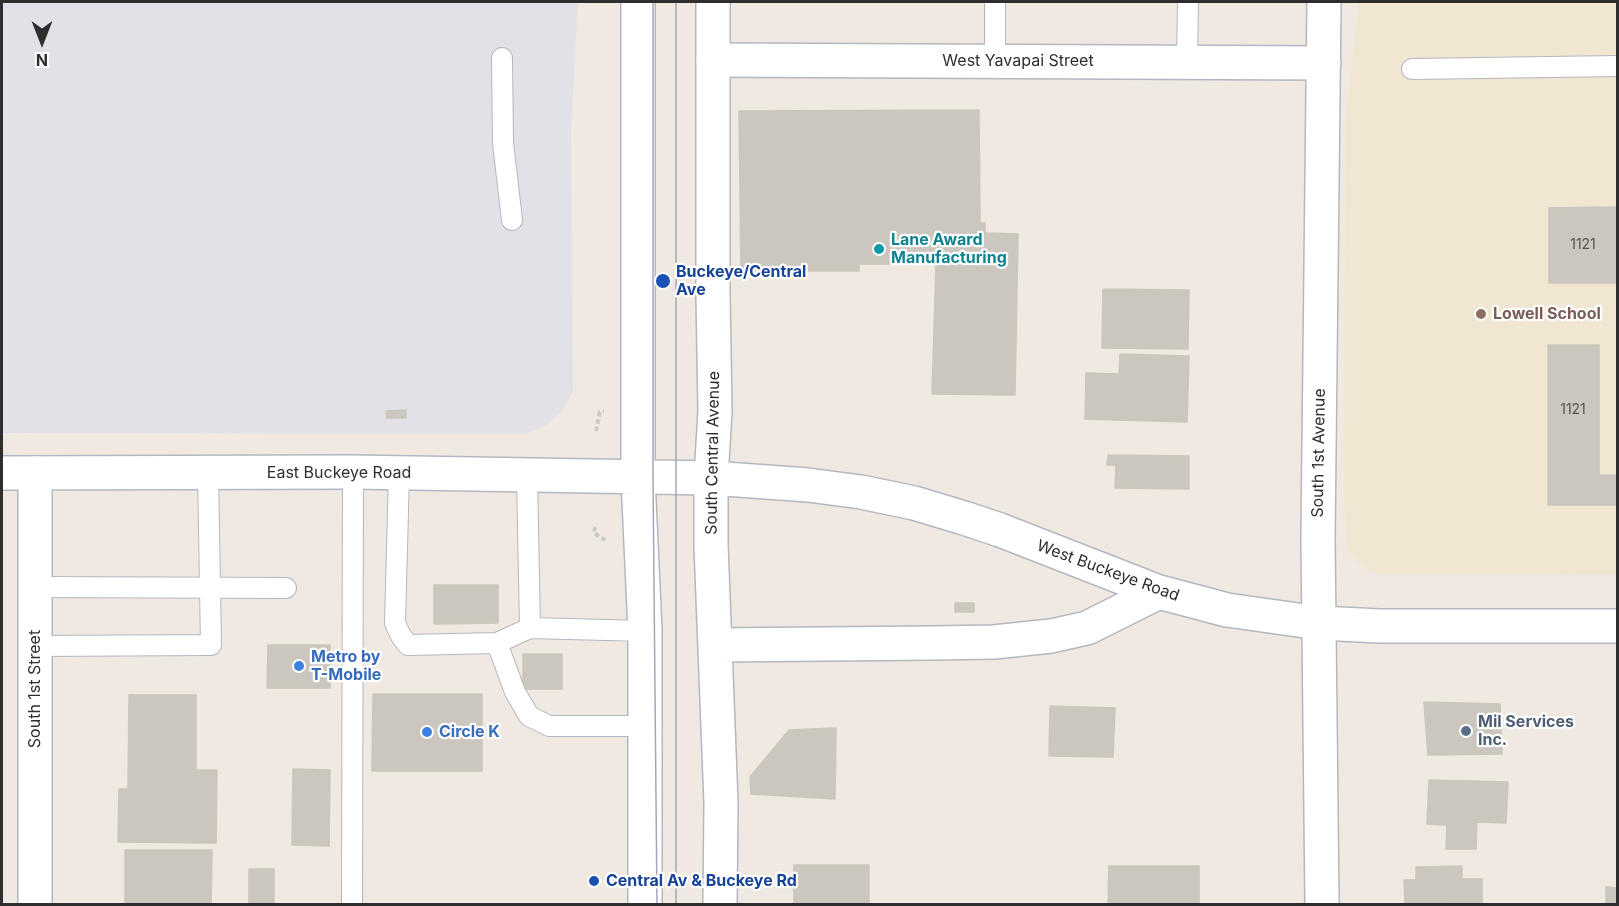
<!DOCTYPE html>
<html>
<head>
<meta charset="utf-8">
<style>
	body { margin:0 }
	#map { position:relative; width:1619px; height:906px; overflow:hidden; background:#efe9e1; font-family:Inter,sans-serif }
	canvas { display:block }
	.frame { position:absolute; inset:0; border:3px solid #2e2e2e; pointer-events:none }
	.north { position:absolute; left:12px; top:12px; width:60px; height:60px; -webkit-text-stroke:4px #fff; paint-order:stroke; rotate:180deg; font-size:16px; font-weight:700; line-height:24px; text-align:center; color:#2e2e2e }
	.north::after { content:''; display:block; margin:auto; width:21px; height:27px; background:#2e2e2e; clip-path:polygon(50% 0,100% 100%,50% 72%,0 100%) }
</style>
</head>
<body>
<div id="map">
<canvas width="1619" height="906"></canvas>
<div class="frame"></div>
<div class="north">N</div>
</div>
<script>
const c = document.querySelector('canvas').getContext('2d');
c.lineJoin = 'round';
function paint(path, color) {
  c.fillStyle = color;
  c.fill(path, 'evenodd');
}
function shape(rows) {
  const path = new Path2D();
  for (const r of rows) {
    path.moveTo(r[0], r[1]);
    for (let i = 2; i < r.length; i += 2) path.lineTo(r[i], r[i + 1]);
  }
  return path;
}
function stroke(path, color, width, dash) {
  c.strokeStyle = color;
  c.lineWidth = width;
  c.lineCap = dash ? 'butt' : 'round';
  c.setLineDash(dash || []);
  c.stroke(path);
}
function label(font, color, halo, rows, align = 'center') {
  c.font = font + ' Inter,sans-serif';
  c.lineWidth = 4.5;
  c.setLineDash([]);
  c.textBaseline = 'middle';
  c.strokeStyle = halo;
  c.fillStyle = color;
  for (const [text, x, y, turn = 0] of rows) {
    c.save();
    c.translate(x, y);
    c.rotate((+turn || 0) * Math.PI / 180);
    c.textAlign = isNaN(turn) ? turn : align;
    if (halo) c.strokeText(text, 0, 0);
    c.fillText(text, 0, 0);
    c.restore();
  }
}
paint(shape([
	[2,2,578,2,571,131,573,391,563,410,546,426,525,434,2,433]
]), '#e3e1e8');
paint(shape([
	[1359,2,1617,2,1617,575,1383,574,1371,572,1356,561,1347,548,1344,501,1345,126]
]), '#f0e6d1');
const building = shape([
	[979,110,980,223,985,223,985,233,1018,234,1015,395,932,394,936,264,859,264,859,271,741,271,739,111,979,110],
	[1618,207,1618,283,1549,283,1549,208,1618,207],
	[1103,289,1189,290,1188,349,1102,348,1103,289],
	[1548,345,1599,345,1599,475,1618,475,1618,505,1548,505,1548,345],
	[1120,354,1189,356,1187,422,1085,419,1086,373,1119,374,1120,354],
	[406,410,406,418,387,418,386,411,406,410],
	[1108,455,1189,456,1189,489,1115,488,1116,465,1107,465,1108,455],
	[434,585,498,585,498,623,434,624,434,585],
	[955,603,974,603,974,612,955,612,955,603],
	[268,645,330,645,330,688,267,688,268,645],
	[523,654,562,654,562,689,523,689,523,654],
	[373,694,482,694,482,771,372,771,373,694],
	[129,695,196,695,196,770,217,770,216,843,118,842,119,789,128,789,129,695],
	[1424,702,1500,704,1502,754,1428,755,1424,702],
	[1050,706,1115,708,1113,757,1049,756,1050,706],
	[836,728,835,799,751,794,750,777,789,730,836,728],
	[293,769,330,770,329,846,292,845,293,769],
	[1429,780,1508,782,1506,823,1477,822,1476,849,1446,849,1447,825,1427,824,1429,780],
	[125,850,212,850,211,904,125,904,125,850],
	[794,865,869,865,869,904,794,904,794,865],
	[1109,866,1199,866,1199,904,1108,904,1109,866],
	[1462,866,1462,879,1482,879,1482,903,1405,904,1404,880,1416,880,1416,867,1462,866],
	[249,869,274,869,274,904,249,904,249,869],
	[1606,887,1618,888,1618,904,1606,904,1606,887]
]);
paint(building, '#cbc7bf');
stroke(building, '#cbc5ba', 1.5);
const lane = shape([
	[995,2,995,61],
	[502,58,503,143,512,220],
	[1187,62,1188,2],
	[1412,69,1618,66],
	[399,473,395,623,401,636,408,645,497,643,530,628],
	[527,475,530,628,645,631],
	[35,587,286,588],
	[497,643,515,692,529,716,549,726,646,726],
	[35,646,211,645,208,472],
	[352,904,353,472]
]);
const street = shape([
	[713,60,1324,63],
	[35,473,35,904],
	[1322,904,1318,538,1324,2]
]);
const secondary = shape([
	[638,2,638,478,645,631,645,904],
	[713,2,713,295,715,411,711,478,711,545,721,803,720,904],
	[2,473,353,472,711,478,808,485,861,492,914,503,964,518,1000,530,1159,592,1227,610,1319,623,1380,626,1618,626],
	[715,645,933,643,994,642,1051,636,1087,628,1159,592]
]);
stroke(lane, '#b4b7c1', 22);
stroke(street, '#b4b7c1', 36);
stroke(secondary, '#b4b7c1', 36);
stroke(shape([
	[596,431,600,412,604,411],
	[595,527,594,533,606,541]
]), '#c9c9c9', 4, [4.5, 3]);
stroke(lane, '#fff', 20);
stroke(street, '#fff', 33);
stroke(secondary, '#fff', 33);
stroke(shape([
	[653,2,653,478,657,904],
	[676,2,676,904]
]), '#a3a6b8', 1.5);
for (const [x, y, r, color] of [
	[879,249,6,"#0f9aa8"],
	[663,281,8,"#1a4fb4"],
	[1481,314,6,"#8d6e63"],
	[299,666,6,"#3f7fe0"],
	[1466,731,6,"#5c6f8a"],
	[427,732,6,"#3f7fe0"],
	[594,881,6,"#1a4fb4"]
]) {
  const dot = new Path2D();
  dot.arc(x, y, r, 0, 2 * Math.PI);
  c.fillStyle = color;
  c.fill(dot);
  stroke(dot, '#fff', 2);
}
label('14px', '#555452', null, [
	["1121",1583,245],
	["1121",1573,410]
]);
label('16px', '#2e2e2e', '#fff', [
	["West Yavapai Street",1018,61],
	["South Central Avenue",713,453,-89],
	["South 1st Avenue",1319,453,-89],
	["East Buckeye Road",339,473],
	["West Buckeye Road",1108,571,20],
	["South 1st Street",35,689,-90]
]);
label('bold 16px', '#0d838f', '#fff', [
	["Lane Award",891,240],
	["Manufacturing",891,258]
], 'left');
label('bold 16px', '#164399', '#fff', [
	["Buckeye/Central",676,272],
	["Ave",676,290],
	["Central Av & Buckeye Rd",606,881]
], 'left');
label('bold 16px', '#785e54', '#fff', [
	["Lowell School",1493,314]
], 'left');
label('bold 16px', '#366cbe', '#fff', [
	["Metro by",311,657],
	["T-Mobile",311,675],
	["Circle K",439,732]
], 'left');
label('bold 16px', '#4e5e75', '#fff', [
	["Mil Services",1478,722],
	["Inc.",1478,740]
], 'left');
</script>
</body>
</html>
